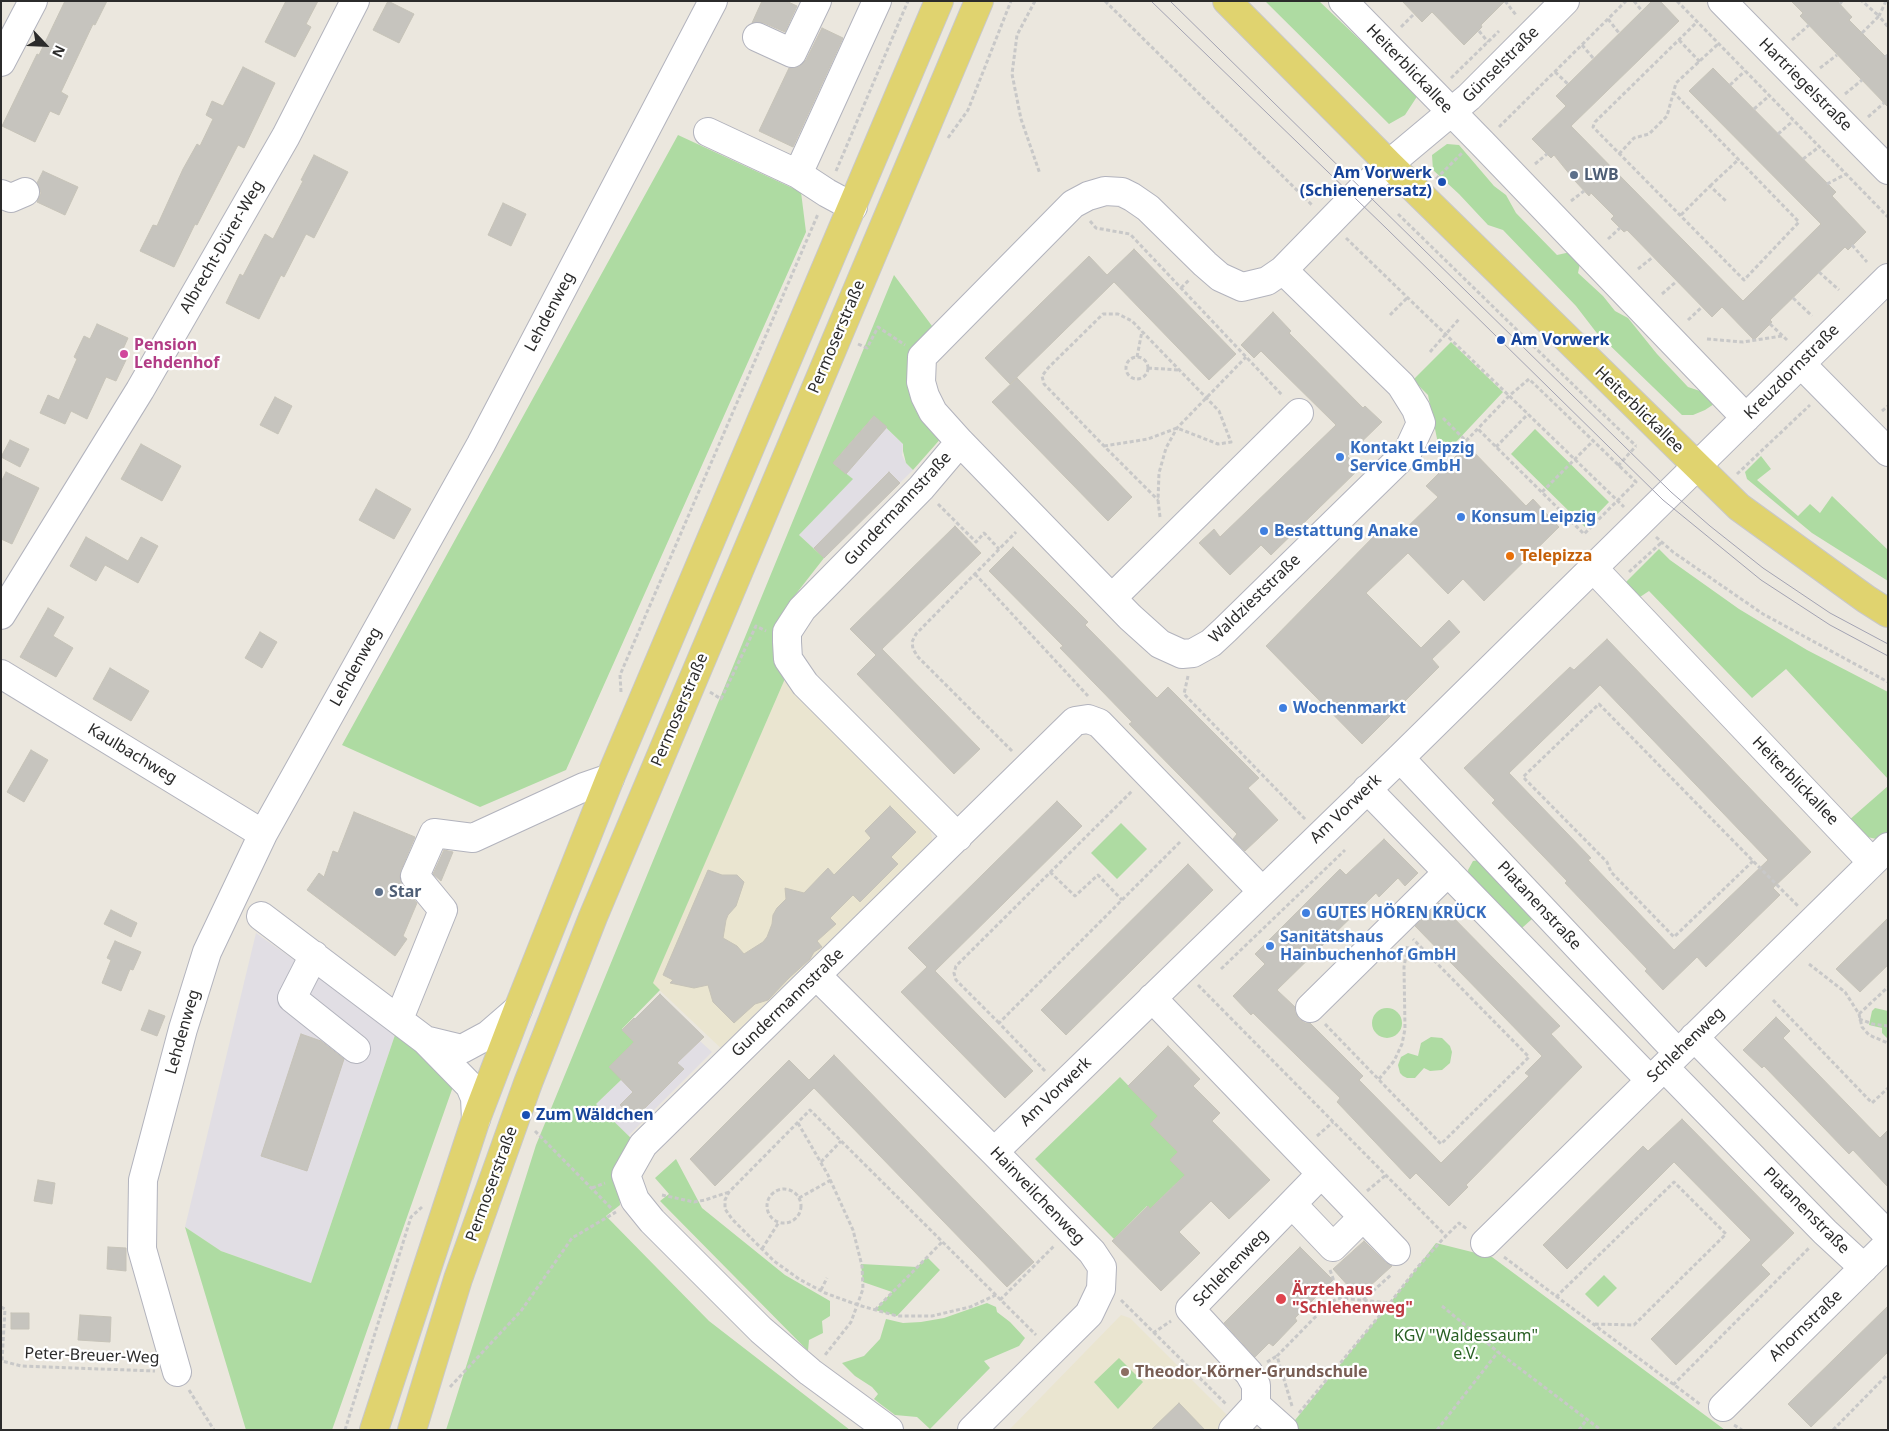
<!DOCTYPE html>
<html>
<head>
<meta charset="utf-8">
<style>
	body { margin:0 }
	#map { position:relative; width:1889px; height:1431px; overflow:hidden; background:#ebe7de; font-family:"Noto Sans",sans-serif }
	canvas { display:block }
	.frame { position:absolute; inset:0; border:2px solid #2b2b2b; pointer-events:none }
	.north { position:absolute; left:20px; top:20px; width:50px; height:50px; -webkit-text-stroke:4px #fff; paint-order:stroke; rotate:115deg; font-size:14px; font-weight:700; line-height:20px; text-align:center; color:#2b2b2b }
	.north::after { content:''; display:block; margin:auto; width:18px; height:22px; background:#2b2b2b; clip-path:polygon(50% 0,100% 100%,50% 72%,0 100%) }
</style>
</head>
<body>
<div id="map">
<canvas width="1889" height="1431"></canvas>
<div class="frame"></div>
<div class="north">N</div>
</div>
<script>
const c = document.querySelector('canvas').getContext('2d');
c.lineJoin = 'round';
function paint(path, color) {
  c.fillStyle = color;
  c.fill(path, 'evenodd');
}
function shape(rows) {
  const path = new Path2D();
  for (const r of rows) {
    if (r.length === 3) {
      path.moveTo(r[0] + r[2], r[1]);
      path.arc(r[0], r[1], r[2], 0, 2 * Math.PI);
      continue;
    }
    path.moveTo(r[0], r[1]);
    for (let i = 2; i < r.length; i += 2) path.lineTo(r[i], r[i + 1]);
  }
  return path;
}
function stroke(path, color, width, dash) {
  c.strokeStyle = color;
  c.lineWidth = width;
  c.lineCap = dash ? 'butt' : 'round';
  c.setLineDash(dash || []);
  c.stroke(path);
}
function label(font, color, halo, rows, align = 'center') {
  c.font = font + ' "Noto Sans",sans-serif';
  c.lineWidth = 4.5;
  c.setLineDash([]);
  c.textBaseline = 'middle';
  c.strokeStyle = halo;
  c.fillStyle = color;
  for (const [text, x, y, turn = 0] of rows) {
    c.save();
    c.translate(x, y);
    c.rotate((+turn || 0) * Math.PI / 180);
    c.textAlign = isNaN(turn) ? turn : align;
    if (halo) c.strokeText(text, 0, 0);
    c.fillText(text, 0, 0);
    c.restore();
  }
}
paint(shape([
	[874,416,903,444,902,455,906,463,913,470,824,558,799,535,852,479,833,463],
	[256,933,396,1032,311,1283,221,1251,185,1227],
	[660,994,704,1036,700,1041,712,1052,628,1136,596,1104,621,1080,609,1067,622,1030]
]), '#e1dee4');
paint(shape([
	[784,681,924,820,931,832,933,844,727,1054,652,983],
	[1121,1315,1130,1318,1237,1425,1233,1430,1009,1430]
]), '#eae5d0');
paint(shape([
	[1265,1,1319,1,1418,95,1405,115,1389,124],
	[678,135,801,192,806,232,566,770,480,807,342,745],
	[1447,144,1459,145,1494,186,1506,195,1516,213,1557,255,1575,251,1580,263,1578,273,1603,296,1615,311,1628,318,1657,354,1688,387,1709,394,1717,402,1705,410,1693,415,1682,415,1596,332,1576,306,1503,230,1488,225,1459,194,1433,170,1432,155],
	[894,275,935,330,914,360,943,436,913,470,906,463,903,451,903,444,874,416,833,463,853,479,799,535,824,558,785,608,783,655,784,681,653,983,660,990,622,1029,634,1042,621,1080,596,1104,637,1144,619,1185,620,1205,606,1216,709,1321,850,1430,446,1430,536,1145],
	[1451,342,1503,392,1441,458,1428,395,1413,380],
	[1535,429,1609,502,1585,527,1511,454],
	[1761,456,1771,469,1757,480,1798,516,1810,504,1820,513,1832,496,1888,550,1888,581,1812,533,1747,479,1745,472],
	[1659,549,1670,560,1739,609,1807,650,1888,692,1888,779,1786,669,1752,698,1649,591,1637,599,1623,585],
	[1888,786,1888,837,1881,840,1867,837,1848,821],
	[1121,823,1147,849,1117,879,1091,853],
	[1480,860,1541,911,1513,936,1469,879,1468,870,1473,861],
	[1387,1023,15],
	[1875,1008,1888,1011,1888,1039,1882,1033,1882,1028,1869,1025,1872,1011],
	[396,1032,455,1081,332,1430,246,1430,185,1227,221,1251,311,1283],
	[1431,1037,1442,1038,1450,1046,1452,1052,1450,1063,1442,1070,1430,1071,1424,1068,1415,1078,1407,1078,1403,1076,1400,1073,1398,1065,1401,1057,1408,1053,1418,1056,1421,1043],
	[1120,1077,1158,1116,1150,1124,1178,1152,1170,1160,1185,1175,1150,1209,1147,1206,1114,1239,1035,1159],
	[676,1159,702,1208,785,1275,830,1301,830,1316,822,1321,823,1333,809,1340,808,1351,660,1201,669,1194,655,1178],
	[1436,1243,1492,1257,1725,1430,1287,1430,1390,1303],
	[927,1257,940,1270,897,1316,875,1310,892,1292,863,1282,861,1264,917,1267],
	[1604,1275,1617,1288,1598,1307,1585,1294],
	[987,1303,996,1307,997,1312,1010,1322,1025,1338,1019,1346,984,1361,990,1368,930,1429,917,1417,895,1415,879,1403,874,1399,878,1394,872,1387,855,1376,842,1363,864,1356,880,1339,886,1319,903,1323,921,1322,944,1318],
	[1119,1358,1143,1382,1118,1409,1094,1382]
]), '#aedba2');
const building = shape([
	[65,1,107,1,95,25,93,24,61,92,68,96,59,115,50,111,35,142,2,126,37,54,39,55,65,1],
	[286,1,318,1,306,24,311,27,295,57,265,42,286,1],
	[388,1,414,14,399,43,373,30,388,1],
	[762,1,786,1,797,6,785,32,764,23,752,23,762,1],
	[1402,1,1505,1,1481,25,1482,27,1464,45,1432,12,1422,22,1402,1],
	[1652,1,1660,1,1679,21,1571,126,1743,301,1821,224,1689,91,1713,68,1836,192,1832,196,1866,232,1848,250,1845,247,1770,320,1772,322,1754,340,1722,307,1712,317,1627,230,1624,232,1611,219,1614,216,1591,193,1589,196,1575,181,1554,155,1551,158,1532,139,1566,106,1556,96,1652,1],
	[1791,1,1837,1,1852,17,1849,20,1888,59,1888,107,1800,16,1803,13,1791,1],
	[822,28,843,38,793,147,759,131,789,68,800,66,806,60,822,28],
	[243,67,275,83,244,148,238,145,197,225,195,224,174,267,140,251,153,225,157,226,183,169,197,144,200,146,213,119,206,115,212,101,223,106,243,67],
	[314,155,348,172,314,238,306,234,284,277,281,275,259,319,226,303,240,274,243,276,265,234,273,239,303,181,301,180,314,155],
	[43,171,78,187,65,215,37,202,41,193,37,183,43,171],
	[503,203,526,214,511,246,488,235,503,203],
	[1134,249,1236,354,1209,380,1114,282,1010,384,985,358,1089,256,1107,275,1134,249],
	[1273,312,1291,331,1289,333,1363,408,1365,406,1382,422,1347,456,1360,468,1271,555,1261,545,1230,575,1199,543,1214,529,1220,537,1336,425,1261,351,1254,358,1241,345,1273,312],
	[97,324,128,338,119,358,126,360,116,381,106,377,87,419,71,411,65,424,40,413,48,395,59,400,77,359,74,357,84,336,90,339,97,324],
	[1017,378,1132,497,1108,521,992,402,1017,378],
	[275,397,292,406,278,434,260,425,275,397],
	[874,416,887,427,846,474,833,463,874,416],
	[10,440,29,449,20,467,1,457,10,440],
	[141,444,181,466,162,501,121,479,141,444],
	[1467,445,1526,506,1533,499,1559,527,1484,601,1463,579,1448,594,1408,553,1366,593,1421,648,1449,620,1460,632,1432,659,1439,667,1362,744,1266,646,1383,527,1395,539,1438,497,1426,486,1467,445],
	[6,472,39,488,12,544,1,539,1,482,6,472],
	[889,472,900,483,824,558,814,548,889,472],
	[376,489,411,509,394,539,359,520,376,489],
	[955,526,981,553,882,649,980,749,954,774,857,674,876,655,850,629,955,526],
	[86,537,128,561,141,537,158,546,138,583,105,565,96,581,70,566,86,537],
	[1013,547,1088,622,1085,625,1157,698,1168,687,1259,778,1248,788,1278,820,1245,851,1233,839,1237,834,1129,724,1132,722,1060,648,1063,646,989,571,1013,547],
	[48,608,64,617,53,636,73,648,56,677,20,657,48,608],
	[260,632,277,642,262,668,245,658,260,632],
	[1607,639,1811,852,1773,888,1780,895,1706,967,1697,957,1663,990,1645,971,1647,969,1565,883,1567,881,1492,803,1495,800,1464,768,1570,667,1574,670,1607,639],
	[1600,685,1768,860,1674,950,1588,860,1591,858,1509,773,1600,685],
	[110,668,149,691,131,721,93,699,110,668],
	[31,750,48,760,24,802,7,792,31,750],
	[1057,801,1082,826,935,971,1033,1071,1005,1098,901,992,927,967,908,948,1057,801],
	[890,806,916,832,891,857,898,864,860,902,853,895,830,918,836,924,817,941,822,947,814,952,810,959,789,978,768,1000,755,1004,734,1023,713,1002,708,985,694,988,670,983,673,980,663,975,708,870,722,875,737,875,744,882,736,906,728,915,726,920,723,938,737,946,744,954,763,942,767,937,772,924,773,915,777,908,786,899,785,888,804,893,828,868,834,875,871,838,865,831,890,806],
	[354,812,415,837,401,870,400,878,403,886,417,903,403,936,407,939,395,956,307,890,319,873,324,877,333,851,338,853,354,812],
	[1384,839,1418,873,1405,886,1398,878,1379,897,1376,893,1277,990,1295,1007,1295,1012,1299,1019,1305,1023,1310,1023,1363,1076,1359,1080,1441,1163,1529,1076,1525,1073,1542,1056,1415,926,1439,903,1560,1026,1551,1034,1582,1067,1466,1185,1468,1187,1449,1206,1416,1173,1410,1179,1337,1102,1340,1098,1253,1013,1251,1015,1233,996,1265,964,1255,954,1340,869,1346,875,1384,839],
	[444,850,453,852,441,881,433,874,444,850],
	[1188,864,1213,890,1066,1035,1041,1010,1188,864],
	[111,910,137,923,131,937,104,924,111,910],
	[1888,918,1888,965,1860,992,1836,969,1888,918],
	[115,941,141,952,133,970,130,969,121,991,102,983,111,960,107,958,115,941],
	[660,994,704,1037,677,1063,684,1069,634,1119,620,1105,633,1092,609,1067,634,1042,622,1030,634,1018,635,1019,660,994],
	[149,1010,165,1016,157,1036,141,1030,149,1010],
	[1776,1017,1790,1031,1783,1038,1880,1138,1888,1130,1888,1187,1853,1150,1849,1154,1764,1066,1762,1068,1743,1050,1776,1017],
	[301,1034,321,1041,344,1059,307,1171,261,1156,301,1034],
	[1168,1046,1200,1079,1193,1086,1220,1113,1212,1121,1270,1180,1229,1219,1211,1201,1179,1232,1200,1253,1161,1291,1112,1241,1148,1206,1150,1209,1185,1175,1170,1160,1178,1152,1150,1124,1158,1116,1128,1086,1168,1046],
	[834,1055,1034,1262,1007,1287,814,1088,715,1186,690,1159,789,1060,809,1080,834,1055],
	[1682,1119,1794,1233,1761,1265,1770,1274,1676,1365,1651,1339,1751,1240,1674,1162,1567,1269,1543,1245,1643,1146,1648,1151,1682,1119],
	[38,1180,55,1183,52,1204,34,1201,38,1180],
	[1364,1241,1385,1262,1392,1266,1358,1297,1333,1269,1364,1241],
	[108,1247,126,1248,126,1271,107,1269,108,1247],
	[1300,1247,1333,1280,1295,1318,1297,1321,1273,1346,1269,1343,1255,1357,1224,1323,1300,1247],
	[1888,1306,1888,1352,1811,1427,1788,1404,1888,1306],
	[11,1313,29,1313,29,1329,11,1329,11,1313],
	[80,1315,111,1317,110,1342,78,1340,80,1315],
	[1179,1403,1205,1430,1151,1430,1179,1403]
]);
paint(building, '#c6c4be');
stroke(building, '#c6c3b8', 1);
const minor = shape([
	[1343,1,1482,143,1746,418],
	[1722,1,1888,170],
	[757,37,792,53,817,1],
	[1,62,33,1],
	[708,132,798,174,827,193,853,207],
	[798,174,877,1],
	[1,194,11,198,25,192],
	[1283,270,1401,385,1416,409,1421,423,1408,451,1225,630,1211,643,1193,653,1182,654,1160,644,1130,617,960,442,933,412,925,396,921,382,922,357,1073,204,1088,196,1105,191,1122,192,1132,197,1148,208,1205,264,1220,277,1242,287,1267,281,1283,270,1362,189,1389,164,1469,97,1565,1],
	[1801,364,1888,452],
	[1593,568,1872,862],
	[1112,598,1299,413],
	[1,615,140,390,286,136,355,1],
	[1,674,263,834],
	[1400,758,1678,1053],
	[1367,789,1650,1080],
	[958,837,805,684,788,659,787,642,787,632,802,609,921,488,960,442],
	[261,916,425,1040,470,1086,475,1098,476,1119],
	[314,955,292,998,356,1049],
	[816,975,994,1152,1092,1252,1102,1267,1101,1289,1089,1314,972,1430],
	[1152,998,1396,1251],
	[1310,1008,1448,872],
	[399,1019,443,910,415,876,434,833,473,838,584,787,610,778],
	[1694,1037,1888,1235],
	[425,1040,462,1049,488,1035,518,1009],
	[1664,1067,1825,1232,1864,1268],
	[994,1152,1400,758,1888,278],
	[1293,1205,1333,1247,1363,1217],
	[1485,1243,1888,847],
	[177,1372,142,1249,143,1180,183,1029,207,952,263,834,481,444,713,1],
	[1256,1405,1256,1385,1249,1373,1190,1309,1321,1174],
	[1723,1407,1888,1244],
	[889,1430,810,1372,761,1330,652,1221,635,1200,626,1175,643,1145,1075,721,1088,719,1099,723,1262,891],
	[1233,1430,1256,1405,1284,1430]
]);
const major = shape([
	[1227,1,1389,164,1739,507,1866,599,1888,613],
	[374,1430,476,1119,518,1009,610,778,939,1],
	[412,1430,458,1279,528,1083,593,917,979,1]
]);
stroke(minor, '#b2b3bd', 30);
stroke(major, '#c8c8c8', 30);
stroke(shape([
	[1035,1,1017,35,1012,74,1021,119,1040,174],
	[1105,1,1313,206],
	[1505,1,1516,15],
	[1634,1,1642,11],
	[1677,1,1888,217],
	[1886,1,1879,16,1888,27],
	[1840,4,1842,1],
	[1608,19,1619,33],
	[1401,27,1414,14],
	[1479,31,1488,42],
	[1862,33,1879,16,1862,1],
	[1679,40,1700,62],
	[1792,40,1809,25],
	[1582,45,1594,59],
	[1885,57,1888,55],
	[1820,68,1837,55],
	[1555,72,1568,84],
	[1451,78,1499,31],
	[1730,85,1745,71],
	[1673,92,1799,222,1744,280,1593,127,1595,122,1697,22],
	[1845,94,1862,80],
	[1754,109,1769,96],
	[1868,117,1884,103],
	[1499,127,1626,1],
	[1778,134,1793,121],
	[948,138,968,110,1011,1],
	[1619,154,1634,138,1649,134,1667,116,1676,83,1718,44],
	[1803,159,1819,147],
	[1535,164,1547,154],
	[836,171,908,1],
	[1436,179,1462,153],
	[1827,184,1846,174],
	[1710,186,1739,159],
	[1571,201,1584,191],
	[1398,214,1636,446],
	[1681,215,1710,186,1727,202],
	[1090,221,1096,228,1130,234,1283,396],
	[1346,238,1624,507],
	[1608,239,1620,228],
	[1852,245,1867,262],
	[1638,269,1653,257],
	[1819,272,1839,290],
	[1181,288,1189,280],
	[1662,294,1677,281],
	[1793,298,1812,316],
	[1390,315,1408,297],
	[1688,320,1702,307],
	[1770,324,1787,340],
	[1707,339,1743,342,1782,336],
	[858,344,867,348,878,327,905,345],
	[1430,352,1460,318],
	[1137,368,11],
	[1137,357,1142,331],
	[1148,368,1179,370],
	[1882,411,1888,406],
	[1443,418,1466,441,1509,396,1529,379,1636,482,1584,534,1478,429],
	[1104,446,1148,439,1177,428,1218,444,1231,442,1219,411,1132,321,1118,314,1103,314,1048,368,1042,376,1044,384,1104,446,1158,500],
	[1496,447,1528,414],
	[1618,466,1636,446],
	[1737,474,1810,405],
	[1542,492,1593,441],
	[938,504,976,542,984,533,999,549],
	[1160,517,1158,500,1159,473,1166,448,1177,428,1246,357],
	[1656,537,1673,552,1763,614,1888,682],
	[1629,572,1662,542],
	[975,574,1088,696],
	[1188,676,1184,694,1306,820],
	[621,692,620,675,818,214],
	[710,692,721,699,756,626,766,631],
	[1012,751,918,657,913,649,912,642,916,634,1016,532],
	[1753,861,1674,937,1611,872,1607,862,1523,777,1599,704,1753,861,1798,906],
	[1050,872,1075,896,1098,875,1122,900],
	[1809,964,1845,992,1859,1014,1862,1027,1869,1035,1888,1043],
	[1221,969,1345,850],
	[1198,985,1446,1236],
	[1773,1000,1872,1103,1888,1088],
	[1859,1014,1888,987],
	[1859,1019,1873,1024,1888,1026],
	[999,1023,956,980,954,973,956,966,1132,791],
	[1325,1024,1441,1144,1529,1057,1413,939],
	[1045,1071,999,1023,1181,841],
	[1379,1079,1394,1061,1402,1044,1405,1029,1404,967,1408,944],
	[798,1123,828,1175,853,1230,862,1266,863,1289,851,1322,825,1355],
	[535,1131,613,1210],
	[1317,1136,1333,1122],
	[821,1162,841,1141],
	[592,1188,605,1183],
	[784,1206,17],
	[1367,1191,1386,1175],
	[662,1195,694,1202,705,1200,729,1192],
	[799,1198,831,1180],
	[762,1249,779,1222],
	[1504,1257,1701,1405],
	[1330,1270,1340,1298],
	[821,1290,827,1278],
	[996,1295,970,1307,932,1316,897,1316,858,1305,825,1293,799,1279,774,1261,732,1219,725,1209,725,1200,729,1192,810,1110,1036,1335],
	[1556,1297,1674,1182,1726,1234,1634,1325,1593,1324],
	[1000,1300,1055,1245],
	[1121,1300,1227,1405],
	[1363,1300,1392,1274],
	[1442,1306,1498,1352,1601,1430],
	[1,1307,5,1309,2,1361,21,1366,155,1371],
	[875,1310,942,1242],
	[1153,1333,1171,1321],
	[1267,1362,1277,1356],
	[1673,1385,1810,1247],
	[450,1387,521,1311,572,1238,616,1212],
	[189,1390,214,1430],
	[1292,1406,1277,1356,1330,1302,1340,1298,1390,1303],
	[1299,1413,1390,1303,1417,1268,1442,1240,1459,1223,1467,1229],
	[1734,1425,1742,1430],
	[345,1430,411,1217,422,1207],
	[1437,1430,1498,1352],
	[1579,1430,1587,1419],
	[1833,1430,1888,1374]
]), '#c8c8c8', 3, [4, 2.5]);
stroke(minor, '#fff', 28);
stroke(major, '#e0d36f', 28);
stroke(shape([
	[1151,1,1386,228,1663,500,1761,580,1830,625,1888,656],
	[1170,1,1671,492,1710,526,1763,568,1830,613,1888,644]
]), '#a2a2b2', 1);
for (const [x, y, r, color] of [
	[1574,175,5,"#5c6f8a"],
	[1442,182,5,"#1a4fb4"],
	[1501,340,5,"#1a4fb4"],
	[124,354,5,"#d1479c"],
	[1340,457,5,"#3f7fe0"],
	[1461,517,5,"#3f7fe0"],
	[1264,531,5,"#3f7fe0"],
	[1510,556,5,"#e8710a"],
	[1283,708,5,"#3f7fe0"],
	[379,892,5,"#5c6f8a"],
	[1306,913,5,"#3f7fe0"],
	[1270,946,5,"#3f7fe0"],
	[526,1115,5,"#1a4fb4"],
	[1281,1299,6,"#e0444e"],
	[1125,1372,5,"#8d6e63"]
]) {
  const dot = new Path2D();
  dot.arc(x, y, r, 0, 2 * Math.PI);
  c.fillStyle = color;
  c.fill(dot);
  stroke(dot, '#fff', 2);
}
label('16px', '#2b2b2b', '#fff', [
	["Günselstraße",1501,65,-45],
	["Heiterblickallee",1409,69,46],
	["Hartriegelstraße",1805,85,45],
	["Albrecht-Dürer-Weg",222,247,-60],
	["Lehdenweg",550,312,-62],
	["Permoserstraße",837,337,-67],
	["Kreuzdornstraße",1792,372,-45],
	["Heiterblickallee",1639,410,44],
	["Gundermannstraße",898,509,-47],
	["Waldzieststraße",1255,599,-44],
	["Lehdenweg",356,667,-61],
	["Permoserstraße",680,710,-67],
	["Kaulbachweg",132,754,31],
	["Heiterblickallee",1795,781,46],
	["Am Vorwerk",1346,809,-44],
	["Platanenstraße",1539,906,47],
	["Gundermannstraße",788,1003,-44],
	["Lehdenweg",183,1032,-74],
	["Schlehenweg",1686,1045,-44],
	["Am Vorwerk",1056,1092,-44],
	["Permoserstraße",492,1184,-70],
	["Hainveilchenweg",1037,1196,46],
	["Platanenstraße",1806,1211,45],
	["Schlehenweg",1231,1268,-46],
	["Ahornstraße",1806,1326,-44],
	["Peter-Breuer-Weg",92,1356,2]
]);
label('bold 16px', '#164399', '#fff', [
	["Am Vorwerk",1432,173,"right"],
	["(Schienenersatz)",1432,191,"right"],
	["Am Vorwerk",1511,340],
	["Zum Wäldchen",536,1115]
], 'left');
label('bold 16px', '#4e5e75', '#fff', [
	["LWB",1584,175],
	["Star",389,892]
], 'left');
label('bold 16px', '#b23c85', '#fff', [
	["Pension",134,345],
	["Lehdenhof",134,363]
], 'left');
label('bold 16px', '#366cbe', '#fff', [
	["Kontakt Leipzig",1350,448],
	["Service GmbH",1350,466],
	["Konsum Leipzig",1471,517],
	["Bestattung Anake",1274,531],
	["Wochenmarkt",1293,708],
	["GUTES HÖREN KRÜCK",1316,913],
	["Sanitätshaus",1280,937],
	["Hainbuchenhof GmbH",1280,955]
], 'left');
label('bold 16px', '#c56008', '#fff', [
	["Telepizza",1520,556]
], 'left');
label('bold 16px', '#be3a42', '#fff', [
	["Ärztehaus",1292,1290],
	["\"Schlehenweg\"",1292,1308]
], 'left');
label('16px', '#285f23', '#fff', [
	["KGV \"Waldessaum\"",1466,1336],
	["e.V.",1466,1354]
]);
label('bold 16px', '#785e54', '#fff', [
	["Theodor-Körner-Grundschule",1135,1372]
], 'left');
</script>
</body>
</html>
